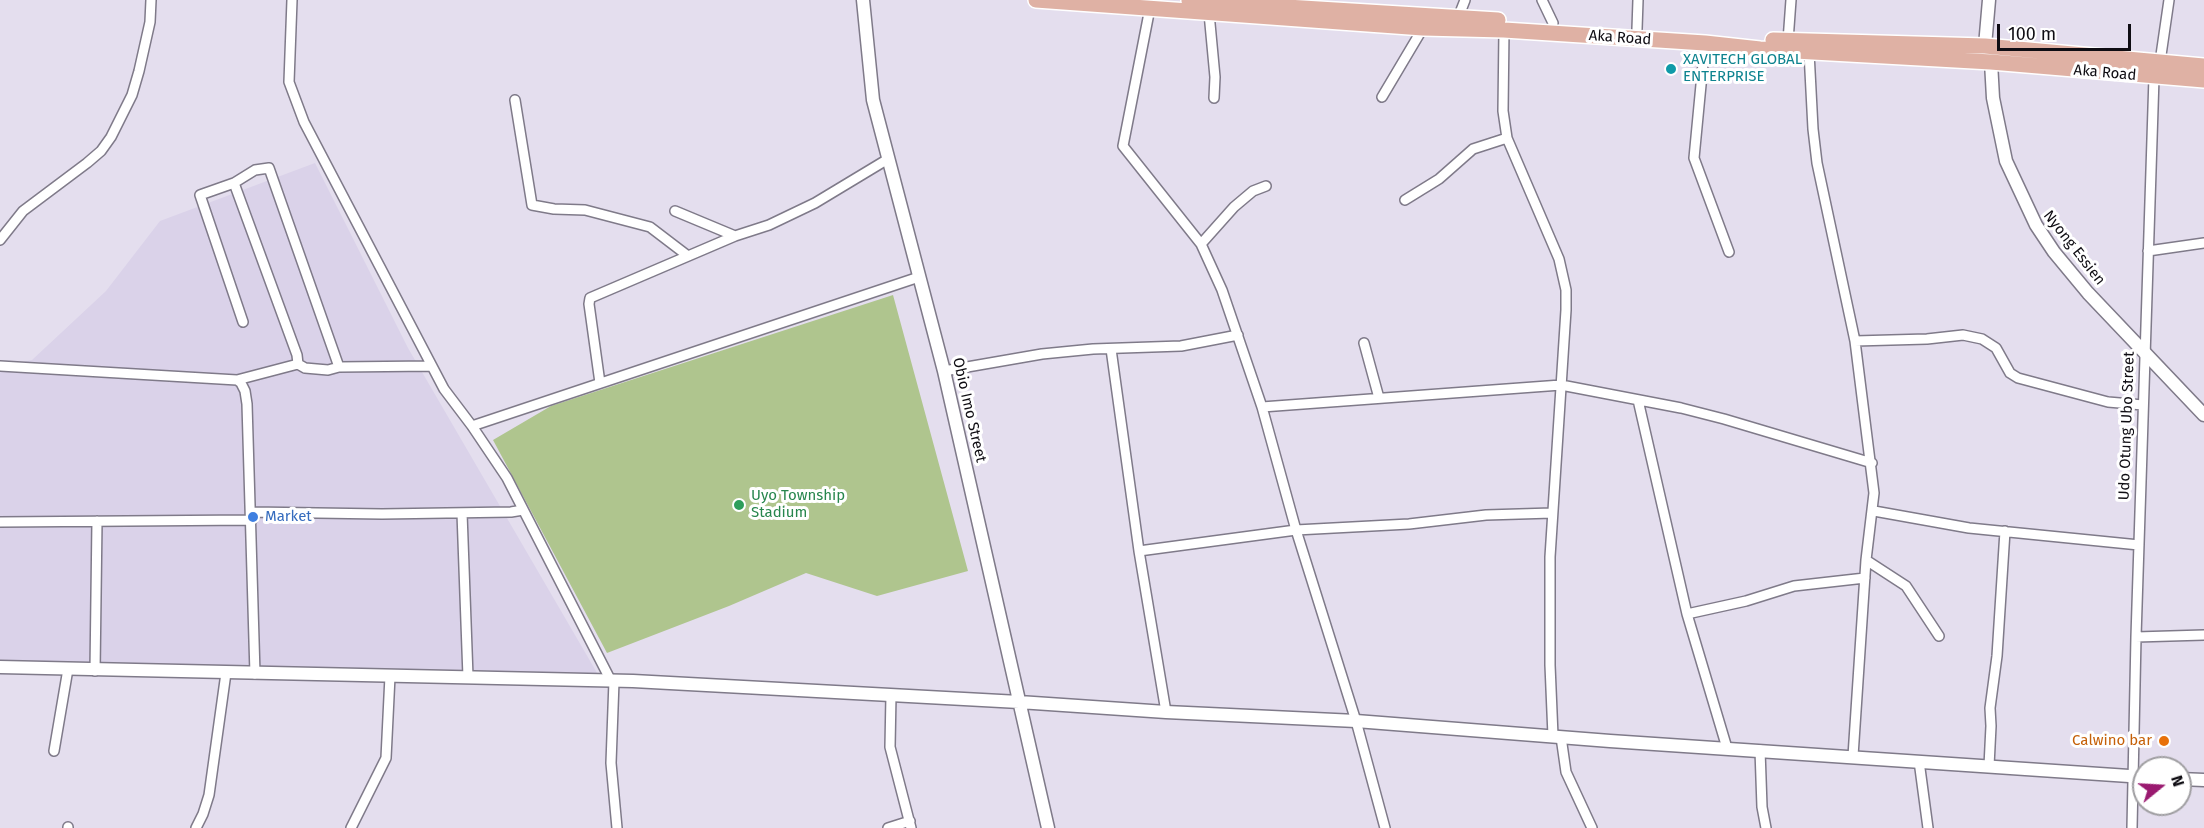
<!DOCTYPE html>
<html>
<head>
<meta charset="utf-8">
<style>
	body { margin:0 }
	#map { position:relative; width:2204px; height:828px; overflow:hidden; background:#e4deee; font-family:"Fira Sans",sans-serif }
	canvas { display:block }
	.north { position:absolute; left:2132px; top:756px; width:60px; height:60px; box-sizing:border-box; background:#fff; border:2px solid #9f9ea1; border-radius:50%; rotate:72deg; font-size:16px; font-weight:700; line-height:24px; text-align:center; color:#0f0d13 }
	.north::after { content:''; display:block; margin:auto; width:21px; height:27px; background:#9a1a70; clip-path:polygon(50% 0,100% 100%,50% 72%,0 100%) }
	.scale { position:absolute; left:1997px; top:24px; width:134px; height:27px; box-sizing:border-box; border:3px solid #0f0d13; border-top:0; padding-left:8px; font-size:18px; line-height:21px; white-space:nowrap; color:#0f0d13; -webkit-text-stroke:4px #fff; paint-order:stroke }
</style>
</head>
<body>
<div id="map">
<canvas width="2204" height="828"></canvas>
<div class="north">N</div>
<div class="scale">100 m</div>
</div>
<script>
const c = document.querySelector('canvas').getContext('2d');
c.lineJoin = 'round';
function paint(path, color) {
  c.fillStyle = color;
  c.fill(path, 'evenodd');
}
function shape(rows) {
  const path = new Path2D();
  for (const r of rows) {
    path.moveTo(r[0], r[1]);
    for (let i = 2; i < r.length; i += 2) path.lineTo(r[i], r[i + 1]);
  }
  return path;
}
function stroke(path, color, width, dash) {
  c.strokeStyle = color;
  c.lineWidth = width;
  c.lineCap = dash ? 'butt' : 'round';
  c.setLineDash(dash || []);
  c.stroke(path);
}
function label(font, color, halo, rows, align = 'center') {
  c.font = font + ' "Fira Sans",sans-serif';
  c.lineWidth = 6;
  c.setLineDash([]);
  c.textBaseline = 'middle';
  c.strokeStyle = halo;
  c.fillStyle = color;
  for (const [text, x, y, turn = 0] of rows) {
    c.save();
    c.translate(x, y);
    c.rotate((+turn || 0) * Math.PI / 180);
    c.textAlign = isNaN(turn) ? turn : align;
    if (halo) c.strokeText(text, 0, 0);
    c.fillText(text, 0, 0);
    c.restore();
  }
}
paint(shape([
	[315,163,408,348,600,678,0,668,0,367,32,360,106,291,160,221]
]), '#dad2e9');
paint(shape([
	[893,295,968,571,877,596,806,573,729,606,607,653,493,440,551,406]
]), '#afc58e');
const minor = shape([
	[292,0,289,82,304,122,444,389,472,426,507,478,611,681,614,681,611,763,617,828],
	[1542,0,1553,23],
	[1150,8,1123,146,1201,244,1222,290,1262,407,1296,530,1356,721,1385,828],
	[1209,13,1215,77,1214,98],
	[1458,18,1465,0],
	[1637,29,1638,0],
	[1504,30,1503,111,1507,138,1559,259,1566,290,1566,310,1550,557,1550,665,1553,736],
	[1788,41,1791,0],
	[1705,43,1694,158,1729,252],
	[1809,52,1813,129,1817,163,1855,341,1874,493,1866,560,1853,756],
	[2160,62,2169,0],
	[1382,97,1423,28],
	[515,100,532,205,554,209,585,210,650,227,688,256],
	[234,183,297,355,298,364],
	[1405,200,1439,179,1473,149,1507,138],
	[675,211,735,236],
	[0,240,23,211,87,163,101,151,111,137,132,95,139,71,150,22,151,0],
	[1201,244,1234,207,1253,191,1266,186],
	[2148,251,2204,243],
	[243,322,200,195,234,183,255,170,269,168,339,367],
	[1855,341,1927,339,1963,335,1982,339,1996,348,2010,373,2018,378,2108,402,2143,405],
	[1364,343,1379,398],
	[1111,349,1139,551,1166,712],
	[0,366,237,380,241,383,245,391,247,404,255,674],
	[944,371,1042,354,1093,349,1181,346,1238,335],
	[237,380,298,364,305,368,328,370,339,367,432,366],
	[600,383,589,304,590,298,735,236,769,225,815,203,888,159],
	[1638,400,1687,614,1727,748],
	[1262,407,1561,385,1681,408,1724,419,1872,463],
	[472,426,919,277],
	[1874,511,1969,528,2139,545],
	[252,512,382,514,511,512,523,510],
	[462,513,468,677],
	[0,522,252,520],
	[1139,551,1296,530,1409,524,1486,515,1552,513],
	[1866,560,1906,586,1939,636],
	[1687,614,1746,601,1794,586,1865,578],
	[2136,637,2204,635],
	[95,671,97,521],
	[891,695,890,747,911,828],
	[1561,737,1566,772,1592,828],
	[1760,750,1762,807,1766,828],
	[54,751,68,669],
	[1919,761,1928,828],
	[1989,766,1991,726,1990,708,1997,656,2005,531],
	[68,828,68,827],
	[196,828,203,814,209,795,226,673],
	[351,828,386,758,390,676],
	[888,828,910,821],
	[2132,828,2136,637,2154,77]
]);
const tertiary = shape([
	[863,0,873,100,944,371,1048,828],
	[1985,46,1989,0],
	[1991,62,1993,98,2006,161,2036,225,2054,252,2088,293,2204,415],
	[0,667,633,681,1019,702,1166,712,1356,721,1610,741,2144,777],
	[2180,779,2204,780]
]);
const primary = shape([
	[1036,0,1423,28,1504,30,1705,43,1760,49,1991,62,2204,80],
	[1189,1,1498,20],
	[1773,40,1985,46,2204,66]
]);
stroke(minor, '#7f7a89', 12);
stroke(tertiary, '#7f7a89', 15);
stroke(primary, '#fff', 18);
stroke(minor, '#fff', 9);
stroke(tertiary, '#fff', 12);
stroke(primary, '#dfb1a4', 15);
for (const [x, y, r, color] of [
	[1671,69,6,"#0f9aa8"],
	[739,505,6,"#2e9e5b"],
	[253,517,6,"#3f7fe0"],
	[2164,741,6,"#e8710a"]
]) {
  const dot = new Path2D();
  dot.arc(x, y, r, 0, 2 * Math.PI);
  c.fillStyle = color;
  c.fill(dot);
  stroke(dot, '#fff', 2);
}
label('15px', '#0f0d13', '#fff', [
	["Aka Road",1620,38,4],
	["Aka Road",2105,73,5],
	["Nyong Essien",2074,248,52],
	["Obio Imo Street",969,410,77],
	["Udo Otung Ubo Street",2127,426,-88]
]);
label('15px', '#0d838f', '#fff', [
	["XAVITECH GLOBAL",1683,60],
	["ENTERPRISE",1683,77]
], 'left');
label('15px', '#27864d', '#fff', [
	["Uyo Township",751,496],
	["Stadium",751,513]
], 'left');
label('15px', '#366cbe', '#fff', [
	["Market",265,517]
], 'left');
label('15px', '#c56008', '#fff', [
	["Calwino bar",2152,741]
], 'right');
</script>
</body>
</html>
